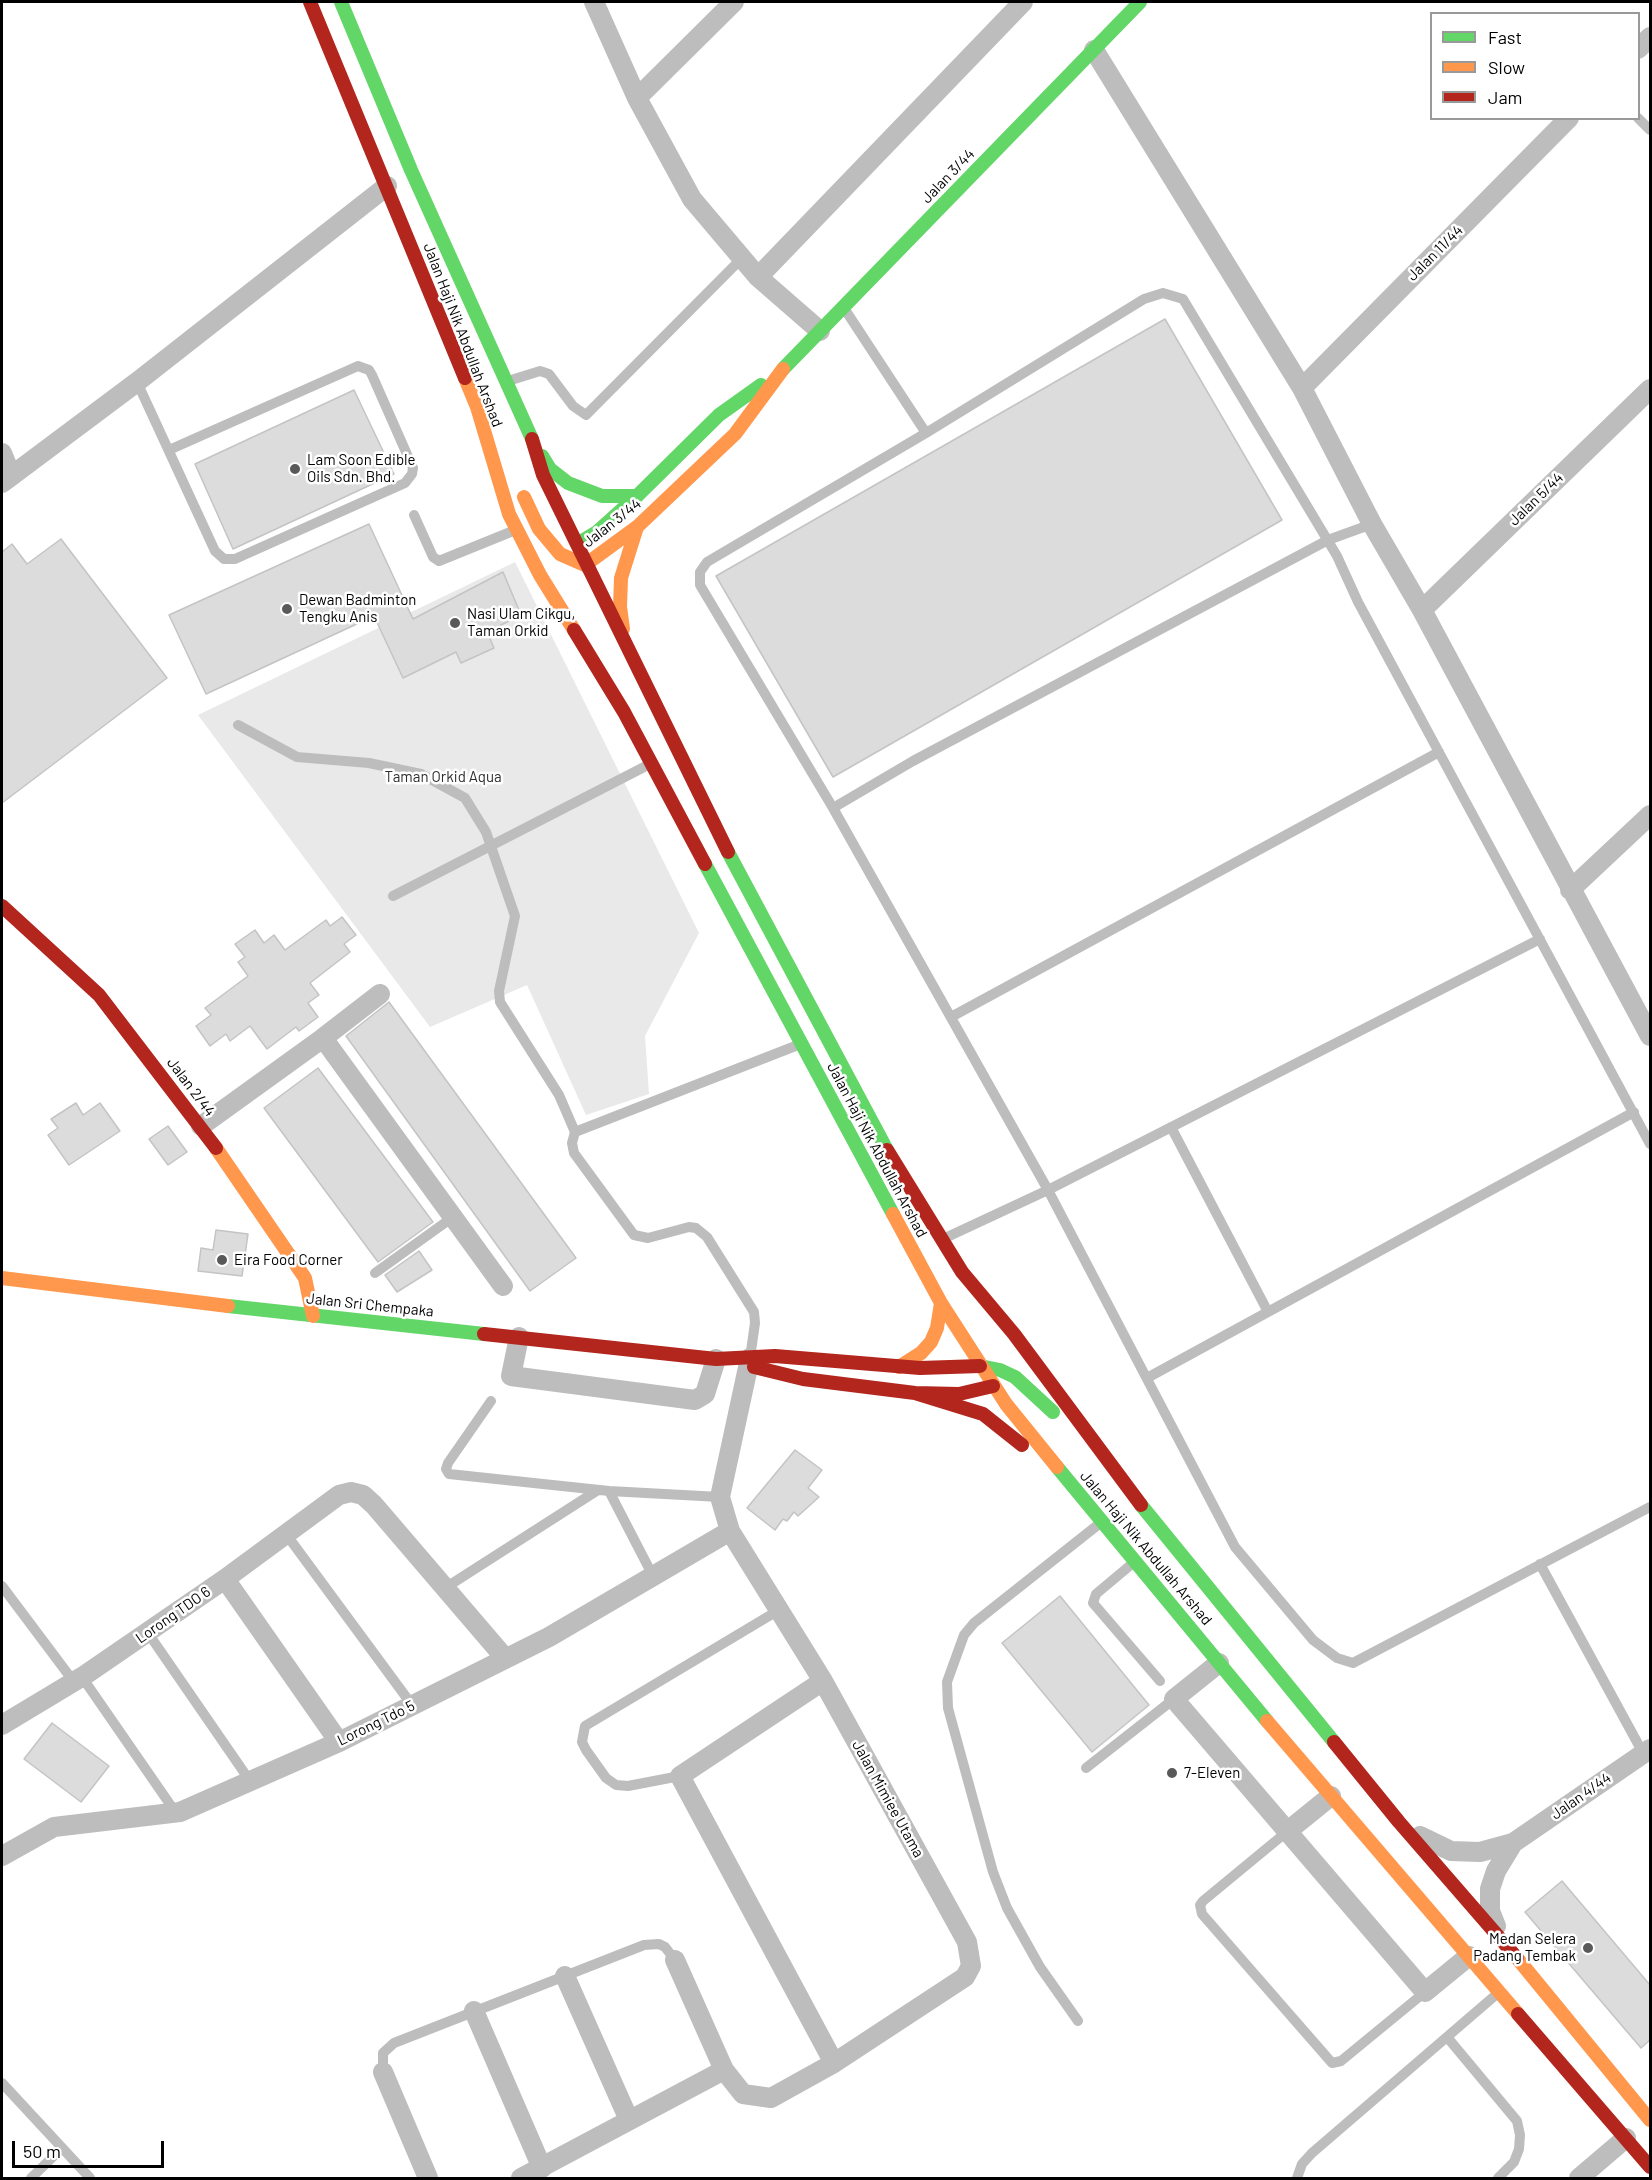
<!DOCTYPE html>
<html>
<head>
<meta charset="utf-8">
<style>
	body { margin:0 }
	#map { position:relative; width:1652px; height:2180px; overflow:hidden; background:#fff; font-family:Barlow,sans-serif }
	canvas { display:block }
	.frame { position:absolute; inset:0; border:3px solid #000; pointer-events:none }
	.legend { position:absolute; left:1430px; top:12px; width:210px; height:108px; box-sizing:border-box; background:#fff; border:2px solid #999; margin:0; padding:8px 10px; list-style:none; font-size:18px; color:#000 }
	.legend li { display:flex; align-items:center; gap:12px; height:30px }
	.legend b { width:30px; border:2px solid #999 }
	.scale { position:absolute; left:12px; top:2141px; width:152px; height:27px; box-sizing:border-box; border:3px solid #000; border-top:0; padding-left:8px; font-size:18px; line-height:21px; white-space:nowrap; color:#000; -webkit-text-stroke:4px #fff; paint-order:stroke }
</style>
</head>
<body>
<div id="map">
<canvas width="1652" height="2180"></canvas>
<div class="frame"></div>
<ul class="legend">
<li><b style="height:8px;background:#63d668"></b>Fast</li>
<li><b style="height:8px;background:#ff974d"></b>Slow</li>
<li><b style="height:8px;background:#b3261e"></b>Jam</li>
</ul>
<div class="scale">50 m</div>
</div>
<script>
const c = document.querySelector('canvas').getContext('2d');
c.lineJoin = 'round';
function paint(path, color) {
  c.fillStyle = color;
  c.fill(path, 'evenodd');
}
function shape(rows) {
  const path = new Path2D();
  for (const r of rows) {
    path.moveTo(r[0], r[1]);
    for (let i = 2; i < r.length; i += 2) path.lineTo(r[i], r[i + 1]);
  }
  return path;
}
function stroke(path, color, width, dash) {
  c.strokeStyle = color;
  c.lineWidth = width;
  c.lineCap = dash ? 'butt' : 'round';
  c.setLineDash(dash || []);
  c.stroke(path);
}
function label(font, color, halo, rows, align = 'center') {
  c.font = font + ' Barlow,sans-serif';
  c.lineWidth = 5;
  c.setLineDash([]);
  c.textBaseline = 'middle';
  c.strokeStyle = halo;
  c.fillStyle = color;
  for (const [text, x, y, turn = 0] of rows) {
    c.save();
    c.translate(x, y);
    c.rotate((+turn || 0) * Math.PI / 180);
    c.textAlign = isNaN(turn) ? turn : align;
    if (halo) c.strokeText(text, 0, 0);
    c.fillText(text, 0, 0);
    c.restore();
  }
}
paint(shape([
	[515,562,699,933,645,1036,649,1094,586,1115,527,985,430,1027,198,715]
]), '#e9e9e9');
const building = shape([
	[1165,319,1282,520,833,777,716,576,1165,319],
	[354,390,394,474,233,549,195,464,354,390],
	[369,524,413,619,503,572,521,615,487,632,494,648,461,663,456,652,403,678,374,616,206,694,169,615,369,524],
	[61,539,167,678,2,803,2,552,12,544,27,564,61,539],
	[342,917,356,935,344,944,350,952,310,983,319,995,308,1003,318,1017,299,1031,296,1027,267,1049,250,1026,230,1041,226,1034,210,1046,196,1026,211,1015,205,1008,248,976,238,962,245,957,235,944,255,930,264,943,274,935,285,950,326,920,330,926,342,917],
	[389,1002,576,1258,530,1291,346,1036,389,1002],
	[318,1068,433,1222,378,1262,264,1108,318,1068],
	[76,1103,83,1115,100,1103,120,1131,69,1165,48,1135,58,1128,51,1119,76,1103],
	[168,1126,187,1152,168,1165,149,1139,168,1126],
	[216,1230,248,1234,242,1276,198,1271,201,1248,213,1250,216,1230],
	[419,1251,432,1270,397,1292,385,1275,419,1251],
	[795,1450,822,1470,808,1488,819,1497,798,1516,794,1512,787,1521,783,1519,775,1530,747,1508,795,1450],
	[1060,1596,1149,1705,1092,1752,1002,1643,1060,1596],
	[52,1723,109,1766,81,1802,24,1759,52,1723],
	[1562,1881,1650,1985,1650,2040,1641,2048,1525,1912,1562,1881]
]);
paint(building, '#dcdcdc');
stroke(building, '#c4c4c4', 1.5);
stroke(shape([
	[1638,118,1650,130],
	[844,308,926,433],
	[508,381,540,371,549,374,573,406,586,415,742,258],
	[137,382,215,551,224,559,235,559,405,483,412,474,413,468,372,375,369,370,358,366,169,450],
	[414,515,433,557,439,561,513,531],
	[238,725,297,757,369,763,421,774,465,798,486,832,515,916,499,991,500,1002,559,1095,575,1132,572,1143,574,1153,634,1235,648,1238,689,1227,696,1228,707,1237,754,1312,755,1323,750,1358],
	[833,808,913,761,1328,540,1372,524],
	[393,896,650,764],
	[951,1017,1439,752],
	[1171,1127,1268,1312],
	[575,1132,798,1045],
	[1650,1144,1358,602,1337,556,1183,299,1163,293,1144,299,926,433,707,562,700,572,700,585,833,808,1048,1190,1235,1547,1313,1640,1337,1658,1353,1663,1650,1507],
	[945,1238,1048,1190,1540,939],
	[375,1273,453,1217],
	[1147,1378,1634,1112],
	[491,1401,448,1463,446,1469,449,1474,609,1491,720,1497],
	[609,1491,653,1576],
	[286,1534,412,1705],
	[1133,1563,1096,1594,1093,1603,1160,1681],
	[1540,1564,1643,1753],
	[2,1586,74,1682],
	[445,1588,598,1490],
	[148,1633,250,1781],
	[82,1677,176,1813],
	[1086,1768,1174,1699],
	[680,1776,628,1786,616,1785,606,1778,586,1750,582,1742,585,1726,779,1610],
	[1289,1830,1203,1901,1200,1905,1202,1914,1332,2063,1341,2061,1425,1992],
	[1078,2021,1040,1967,1007,1908,993,1872,948,1708,947,1682,964,1635,974,1623,1099,1524],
	[1447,2037,1517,2121,1520,2135,1519,2149,1514,2162,1498,2178],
	[383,2072,383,2053,394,2043,644,1945,659,1944,665,1947,675,1960],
	[2,2083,90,2178],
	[31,2178,62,2148],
	[1297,2178,1302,2164,1312,2153,1498,1993]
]), '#bdbdbd', 10);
stroke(shape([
	[594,2,637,98,692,199,758,277,820,331],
	[1638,49,1650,37],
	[1094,50,1302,388,1372,524,1422,610,1650,1036],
	[637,98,734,2],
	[758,277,1023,2],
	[1302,388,1569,118],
	[2,453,11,475],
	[2,483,137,382,387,186],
	[1422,610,1650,389],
	[1570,890,1650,815],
	[323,1038,380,994],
	[201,1126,323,1038,503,1286],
	[519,1337,511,1376,695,1400,705,1394,716,1359],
	[225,1579,339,1742],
	[1219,1663,1174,1699,1425,1992,1469,1956],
	[823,1681,680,1776,834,2063],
	[2,1725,85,1675,225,1579,339,1495,351,1492,363,1495,374,1505,505,1658],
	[1289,1830,1331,1796],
	[1420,1836,1451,1851,1480,1852,1513,1843,1650,1749],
	[2,1856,54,1827,180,1812,339,1742,549,1637,730,1531],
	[1496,1926,1490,1911,1490,1889,1496,1871,1513,1843],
	[675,1960,724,2070,743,2094,771,2098,834,2063,965,1977,971,1966,967,1942,823,1681,730,1531,720,1497,750,1358],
	[565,1976,629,2120],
	[474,2011,542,2168],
	[383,2072,428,2178],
	[521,2178,724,2070],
	[1579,2178,1626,2138]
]), '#bdbdbd', 20);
stroke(shape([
	[341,2,411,170,532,439],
	[783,369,1140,2],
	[542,456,550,469,568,483,602,496,637,496],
	[577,544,597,532,637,496,719,415,761,385],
	[728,852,887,1150],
	[705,864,893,1214],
	[228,1306,484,1334],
	[980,1366,1000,1370,1015,1377,1053,1412],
	[1057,1467,1267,1721],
	[1141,1505,1334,1742]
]), '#63d668', 14);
stroke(shape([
	[465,378,477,407,509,514,540,575,574,630],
	[524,497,539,529,560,554,585,565],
	[585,565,637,527,735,434,783,369],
	[623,629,620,607,621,578,637,527],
	[216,1148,305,1278,313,1316],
	[893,1214,941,1303,1006,1404,1057,1467],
	[2,1278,228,1306],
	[899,1367,921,1353,931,1342,937,1328,941,1303],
	[1267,1721,1518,2014],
	[1517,1958,1650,2120]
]), '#ff974d', 14);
stroke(shape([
	[310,2,465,378],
	[532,439,543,475,728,852],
	[574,630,624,712,705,864],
	[2,906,99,995,216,1148],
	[887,1150,962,1272,1014,1334,1141,1505],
	[484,1334,716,1359,775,1356,920,1368,980,1366],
	[754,1367,803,1379,915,1393,959,1394,993,1386],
	[915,1393,983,1414,1022,1445],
	[1334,1742,1399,1822,1517,1958],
	[1518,2014,1650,2167]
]), '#b3261e', 14);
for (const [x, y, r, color] of [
	[295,469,6,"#595959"],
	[287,609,6,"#595959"],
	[455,623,6,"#595959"],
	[222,1260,6,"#595959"],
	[1172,1773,6,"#595959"],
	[1588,1948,6,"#595959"]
]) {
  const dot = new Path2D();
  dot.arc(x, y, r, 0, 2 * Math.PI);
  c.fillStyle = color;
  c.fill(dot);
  stroke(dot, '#fff', 2);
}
label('15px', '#000', '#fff', [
	["Jalan 3/44",948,176,-46],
	["Jalan 11/44",1435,253,-45],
	["Jalan Haji Nik Abdullah Arshad",463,335,69],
	["Jalan 5/44",1536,499,-44],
	["Jalan 3/44",612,523,-38],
	["Jalan 2/44",191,1087,53],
	["Jalan Haji Nik Abdullah Arshad",877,1150,62],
	["Jalan Sri Chempaka",370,1305,6],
	["Jalan Haji Nik Abdullah Arshad",1146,1548,50],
	["Lorong TDO 6",173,1615,-35],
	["Lorong Tdo 5",376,1723,-26],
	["Jalan 4/44",1581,1796,-35],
	["Jalan Mimiee Utama",888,1799,61]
]);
label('15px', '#000', '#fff', [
	["Lam Soon Edible",307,460],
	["Oils Sdn. Bhd.",307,477],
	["Dewan Badminton",299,600],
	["Tengku Anis",299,617],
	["Nasi Ulam Cikgu,",467,614],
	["Taman Orkid",467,631],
	["Eira Food Corner",234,1260],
	["7-Eleven",1184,1773],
	["Medan Selera",1576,1939,"right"],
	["Padang Tembak",1576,1956,"right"]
], 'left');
label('15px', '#2e2e2e', '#fff', [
	["Taman Orkid Aqua",443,777]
]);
</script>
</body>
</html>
